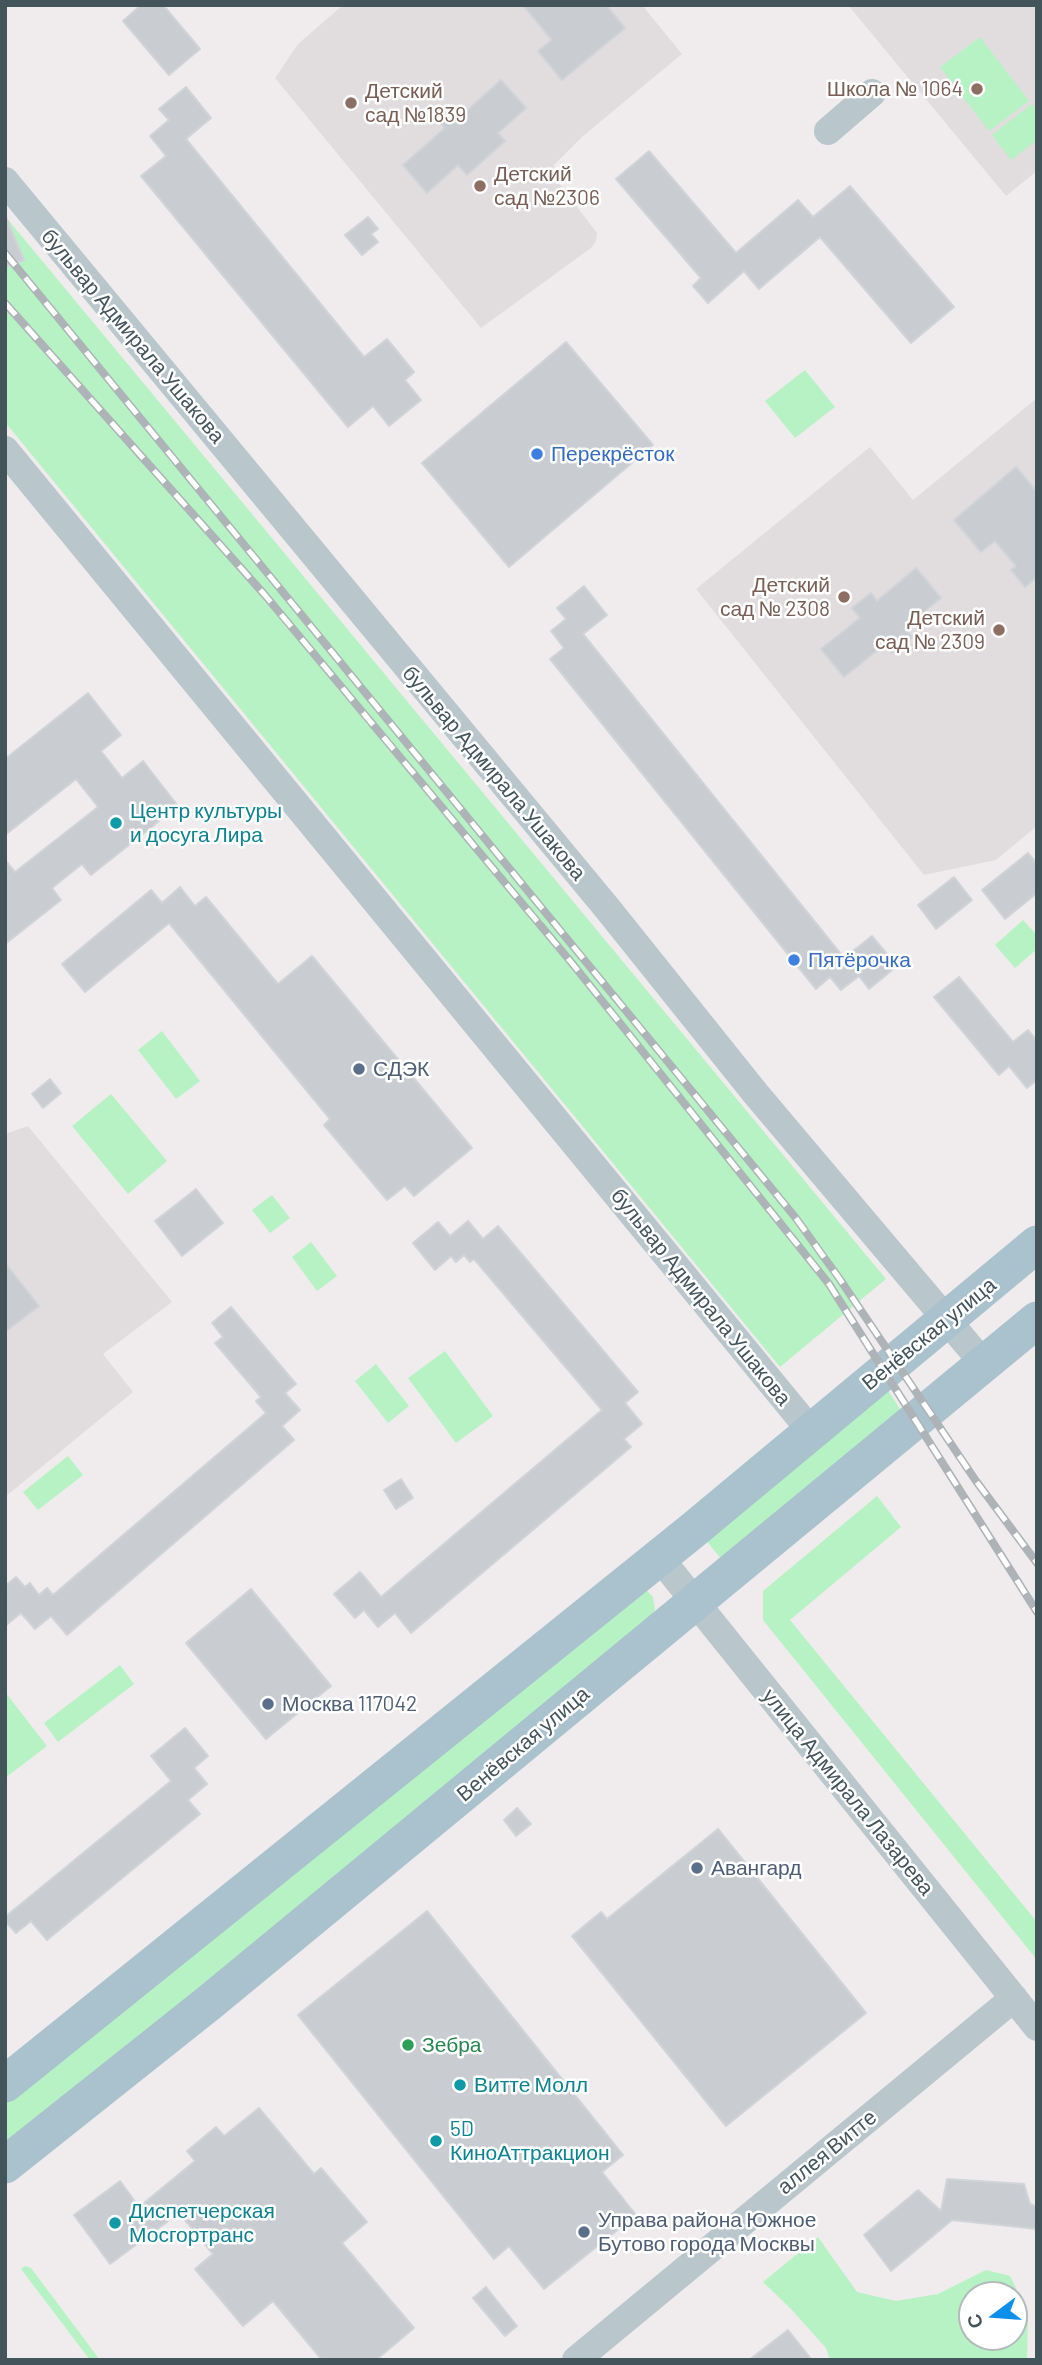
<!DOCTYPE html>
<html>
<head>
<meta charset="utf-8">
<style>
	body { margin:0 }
	#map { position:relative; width:1042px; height:2365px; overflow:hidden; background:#f0eced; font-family:Barlow,sans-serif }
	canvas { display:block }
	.frame { position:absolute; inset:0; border:7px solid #44545b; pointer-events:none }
	.north { position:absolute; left:958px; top:2281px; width:70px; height:70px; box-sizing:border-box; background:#fff; border:2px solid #b4bbbd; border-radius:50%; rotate:254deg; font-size:19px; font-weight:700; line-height:28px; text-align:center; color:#44545b }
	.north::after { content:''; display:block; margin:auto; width:24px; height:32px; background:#0c8fea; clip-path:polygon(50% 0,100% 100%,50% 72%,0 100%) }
</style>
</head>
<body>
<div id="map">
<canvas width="1042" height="2365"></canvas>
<div class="frame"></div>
<div class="north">С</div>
</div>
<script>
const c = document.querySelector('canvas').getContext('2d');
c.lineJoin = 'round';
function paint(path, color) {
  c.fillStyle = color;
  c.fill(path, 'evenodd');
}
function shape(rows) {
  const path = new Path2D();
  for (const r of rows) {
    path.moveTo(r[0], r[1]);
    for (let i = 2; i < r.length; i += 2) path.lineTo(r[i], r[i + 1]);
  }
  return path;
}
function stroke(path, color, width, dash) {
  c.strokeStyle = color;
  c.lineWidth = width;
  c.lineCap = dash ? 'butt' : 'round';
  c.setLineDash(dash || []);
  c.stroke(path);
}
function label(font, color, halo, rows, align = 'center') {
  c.font = font + ' Barlow,sans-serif';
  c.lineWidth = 5;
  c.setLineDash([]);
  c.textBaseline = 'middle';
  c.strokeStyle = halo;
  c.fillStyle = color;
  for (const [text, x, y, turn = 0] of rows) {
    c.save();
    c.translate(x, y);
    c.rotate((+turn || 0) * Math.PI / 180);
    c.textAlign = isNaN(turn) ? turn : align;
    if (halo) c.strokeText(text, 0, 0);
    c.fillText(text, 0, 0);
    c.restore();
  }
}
paint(shape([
	[343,5,642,5,682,54,583,136,554,165,555,178,597,233,596,241,591,248,481,328,275,78,298,44],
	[848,5,1037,5,1037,171,1006,196],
	[1037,398,1037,826,996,860,924,875,696,589,870,447,913,500],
	[28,1126,172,1302,103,1354,133,1392,5,1497,5,1134]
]), '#e1dddf');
paint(shape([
	[980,37,1029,101,989,131,940,67],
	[1032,104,1037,110,1037,140,1011,160,992,135],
	[5,216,886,1279,780,1367,5,422],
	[805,370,835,407,795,438,765,401],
	[1023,920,1037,935,1037,949,1015,968,995,945],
	[162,1031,200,1081,176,1099,138,1050],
	[111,1094,167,1161,128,1194,72,1126],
	[272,1195,290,1218,270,1233,252,1210],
	[311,1242,337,1276,317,1291,292,1257],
	[445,1351,493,1416,456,1443,408,1378],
	[376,1364,409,1406,388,1423,355,1381],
	[883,1382,903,1414,722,1560,700,1533],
	[68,1456,83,1475,38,1510,23,1492],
	[877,1496,901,1527,790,1620,1037,1922,1037,1960,763,1620,763,1591],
	[645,1589,653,1597,655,1609,654,1616,20,2139,5,2140,5,2102],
	[120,1665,134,1684,58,1742,44,1723],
	[5,1692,47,1746,5,1778],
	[818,2237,857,2292,896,2301,938,2294,986,2270,1010,2276,1028,2313,1027,2360,830,2360,826,2348,791,2309,763,2282],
	[972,2295,1014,2295,1014,2337,972,2337],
	[25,2266,31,2268,100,2360,90,2360,21,2269]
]), '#b6f2c4');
const building = shape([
	[141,5,163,5,200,49,169,75,123,21,141,5],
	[523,5,606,5,625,28,562,80,538,51,552,40,523,5],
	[501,80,526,108,498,133,505,141,467,175,458,165,427,193,403,165,445,128,440,122,456,107,462,115,501,80],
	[186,87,211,118,186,139,364,357,387,339,414,372,405,380,421,400,389,426,373,406,348,427,141,176,166,156,150,136,169,120,159,109,186,87],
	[649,151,736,253,798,200,813,217,850,186,954,307,911,343,820,237,759,289,744,271,708,303,693,286,701,278,616,179,649,151],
	[5,215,24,260,5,267,5,215],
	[368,217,378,229,371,234,378,242,362,255,345,235,368,217],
	[566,342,653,445,509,567,422,463,566,342],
	[1016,467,1037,492,1037,577,1025,587,1011,570,1016,566,995,541,981,552,954,520,1016,467],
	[916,568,941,598,904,628,912,637,892,653,885,644,844,677,821,649,860,618,852,608,871,593,877,601,916,568],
	[584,586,607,615,583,634,844,958,872,936,897,966,869,989,859,976,841,990,830,977,816,989,550,659,564,648,551,631,566,619,557,608,584,586],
	[88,693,121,735,101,751,122,778,143,761,178,806,91,875,82,864,52,888,61,900,5,944,5,860,15,872,98,807,76,779,5,835,5,759,88,693],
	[1028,853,1037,864,1037,893,1005,919,982,890,1028,853],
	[954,877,972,900,936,929,918,905,954,877],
	[180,887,195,906,206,897,278,984,312,956,472,1148,414,1196,405,1186,387,1200,324,1125,330,1119,169,923,85,992,62,964,151,890,162,903,180,887],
	[959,977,1013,1042,1028,1030,1037,1041,1037,1080,1027,1088,1009,1066,999,1075,934,997,959,977],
	[50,1079,61,1093,43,1108,32,1094,50,1079],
	[196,1189,223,1223,182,1256,155,1221,196,1189],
	[468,1221,483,1239,498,1226,638,1392,625,1403,642,1424,624,1439,631,1447,411,1633,395,1613,378,1627,364,1610,355,1618,334,1594,360,1572,381,1597,602,1410,474,1259,470,1262,464,1255,456,1262,451,1256,435,1270,413,1243,438,1222,450,1236,468,1221],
	[5,1263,39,1306,5,1332,5,1263],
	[231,1307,296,1384,285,1393,300,1410,282,1426,294,1440,67,1635,51,1616,35,1629,21,1613,5,1626,5,1586,16,1577,25,1587,30,1583,39,1595,47,1588,53,1595,266,1413,256,1401,261,1397,215,1343,223,1337,212,1323,231,1307],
	[401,1479,413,1498,396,1509,384,1490,401,1479],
	[251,1589,331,1686,266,1739,186,1643,251,1589],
	[185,1728,208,1756,194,1768,207,1784,188,1800,200,1814,47,1940,31,1921,16,1933,5,1921,5,1917,171,1781,151,1756,185,1728],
	[517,1808,531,1824,516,1836,504,1820,517,1808],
	[718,1829,866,2013,726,2126,572,1936,601,1912,607,1919,718,1829],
	[427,1911,623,2155,602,2172,636,2215,544,2289,509,2246,494,2259,298,2015,427,1911],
	[259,2108,314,2174,321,2168,367,2222,342,2243,414,2328,376,2360,322,2360,273,2301,243,2326,195,2269,213,2254,179,2213,110,2264,74,2215,120,2181,139,2207,195,2161,187,2151,216,2127,224,2136,259,2108],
	[947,2179,1024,2184,1030,2204,1037,2207,1037,2229,952,2220,891,2271,864,2235,918,2190,941,2211,947,2179],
	[486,2287,517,2326,505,2336,473,2298,486,2287],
	[788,2330,812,2360,749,2360,788,2330]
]);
paint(building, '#c9cdd2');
stroke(building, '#d0d4d9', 2);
stroke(shape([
	[828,131,872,93],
	[5,181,607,908,756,1094,984,1364],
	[5,450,811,1431],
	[659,1557,1037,2027],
	[576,2360,1014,1998]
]), '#b9c7cd', 28);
stroke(shape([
	[5,2084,692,1531,1037,1244],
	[5,2165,210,2002,1037,1320]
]), '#aac2ce', 37);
const rail = shape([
	[5,253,795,1217,839,1278,976,1481,1037,1563],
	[5,303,264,594,571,962,829,1284,1037,1612]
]);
stroke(rail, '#aeb3b8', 8);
stroke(rail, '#fff', 5, [16]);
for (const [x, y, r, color] of [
	[977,89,7,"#8d6e63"],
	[351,103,7,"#8d6e63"],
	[480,186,7,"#8d6e63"],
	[537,454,7,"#3f7fe0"],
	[844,597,7,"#8d6e63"],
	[999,630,7,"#8d6e63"],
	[116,823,7,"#0f9aa8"],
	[794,960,7,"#3f7fe0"],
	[359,1069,7,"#5c6f8a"],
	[268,1704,7,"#5c6f8a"],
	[697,1868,7,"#5c6f8a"],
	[408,2045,7,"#2e9e5b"],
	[460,2085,7,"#0f9aa8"],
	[436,2141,7,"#0f9aa8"],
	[115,2223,7,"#0f9aa8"],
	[584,2232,7,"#5c6f8a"]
]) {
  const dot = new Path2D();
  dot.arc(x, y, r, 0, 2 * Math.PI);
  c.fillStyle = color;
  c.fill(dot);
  stroke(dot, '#fff', 2.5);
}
label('21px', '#785e54', '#fff', [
	["Школа № 1064",963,89],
	["Детский",365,91,"left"],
	["сад №1839",365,115,"left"],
	["Детский",494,174,"left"],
	["сад №2306",494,198,"left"],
	["Детский",830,585],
	["сад № 2308",830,609],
	["Детский",985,618],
	["сад № 2309",985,642]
], 'right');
label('21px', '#44545b', '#fff', [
	["бульвар Адмирала Ушакова",133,336,50],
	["бульвар Адмирала Ушакова",494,773,50],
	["бульвар Адмирала Ушакова",701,1297,51],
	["Венёвская улица",929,1334,-39],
	["Венёвская улица",523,1744,-40],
	["улица Адмирала Лазарева",848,1792,51],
	["аллея Витте",827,2152,-39]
]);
label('21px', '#366cbe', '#fff', [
	["Перекрёсток",551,454],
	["Пятёрочка",808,960]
], 'left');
label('21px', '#0d838f', '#fff', [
	["Центр культуры",130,811],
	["и досуга Лира",130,835],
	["Витте Молл",474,2085],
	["5D",450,2129],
	["КиноАттракцион",450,2153],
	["Диспетчерская",129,2211],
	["Мосгортранс",129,2235]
], 'left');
label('21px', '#4e5e75', '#fff', [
	["СДЭК",373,1069],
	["Москва 117042",282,1704],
	["Авангард",711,1868],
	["Управа района Южное",598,2220],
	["Бутово города Москвы",598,2244]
], 'left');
label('21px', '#27864d', '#fff', [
	["Зебра",422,2045]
], 'left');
</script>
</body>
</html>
